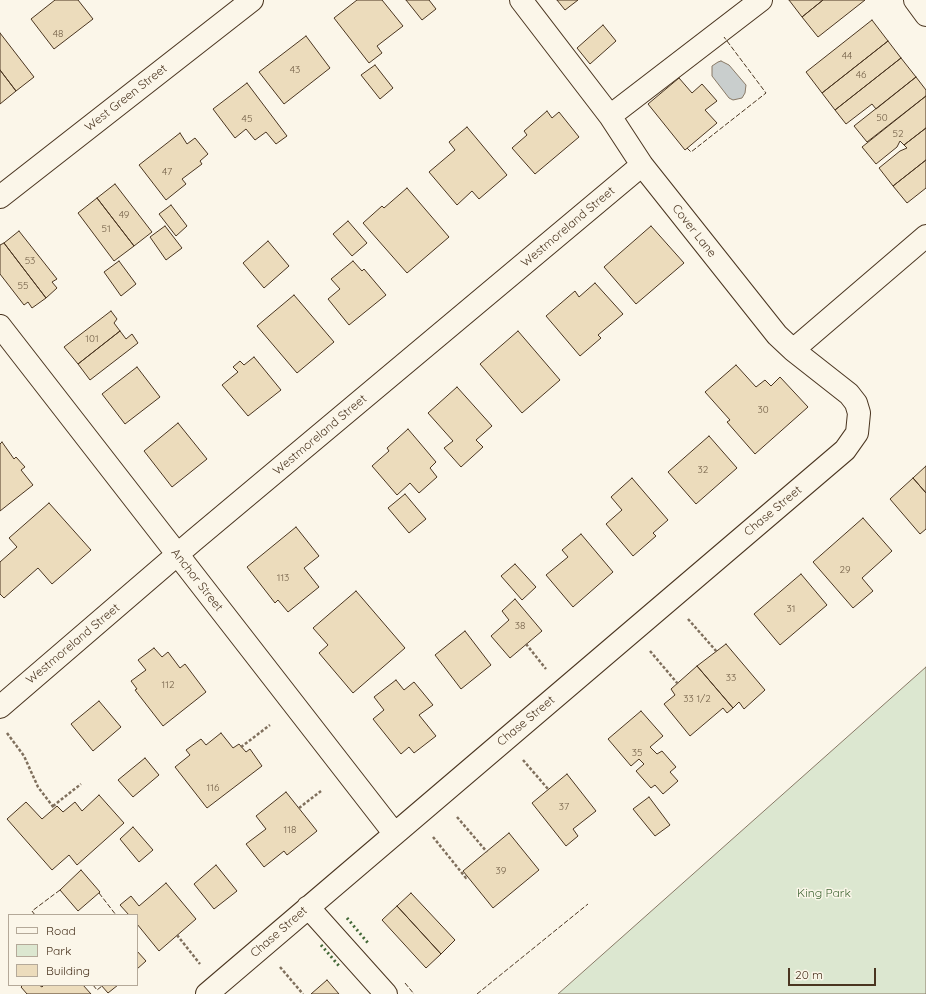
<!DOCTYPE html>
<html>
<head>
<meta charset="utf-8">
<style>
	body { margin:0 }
	#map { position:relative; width:926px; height:994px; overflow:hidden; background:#fbf6e9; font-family:Quicksand,sans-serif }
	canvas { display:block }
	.legend { position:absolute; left:8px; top:914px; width:130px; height:72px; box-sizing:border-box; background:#fbf6e9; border:1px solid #b4a999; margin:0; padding:5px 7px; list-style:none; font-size:12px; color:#4a3520 }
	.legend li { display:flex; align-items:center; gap:8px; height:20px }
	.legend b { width:20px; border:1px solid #b4a999 }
	.scale { position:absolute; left:788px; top:968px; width:88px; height:18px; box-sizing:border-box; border:2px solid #4a3520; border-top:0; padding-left:5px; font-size:12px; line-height:14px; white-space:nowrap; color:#4a3520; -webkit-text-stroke:3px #fbf6e9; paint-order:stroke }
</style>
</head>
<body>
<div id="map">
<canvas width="926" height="994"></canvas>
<ul class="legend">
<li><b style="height:5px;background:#fbf6e9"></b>Road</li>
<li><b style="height:11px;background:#dce7d0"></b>Park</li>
<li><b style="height:11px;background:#ecdcbc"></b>Building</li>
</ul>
<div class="scale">20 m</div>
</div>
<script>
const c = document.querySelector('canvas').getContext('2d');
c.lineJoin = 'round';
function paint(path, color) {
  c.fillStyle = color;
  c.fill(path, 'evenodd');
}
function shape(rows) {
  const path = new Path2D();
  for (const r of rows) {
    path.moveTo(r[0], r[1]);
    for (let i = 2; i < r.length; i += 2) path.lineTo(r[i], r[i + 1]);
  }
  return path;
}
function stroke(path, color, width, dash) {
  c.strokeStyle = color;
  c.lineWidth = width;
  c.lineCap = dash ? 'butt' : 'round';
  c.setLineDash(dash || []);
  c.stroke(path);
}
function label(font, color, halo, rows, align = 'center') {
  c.font = font + ' Quicksand,sans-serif';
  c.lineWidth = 3;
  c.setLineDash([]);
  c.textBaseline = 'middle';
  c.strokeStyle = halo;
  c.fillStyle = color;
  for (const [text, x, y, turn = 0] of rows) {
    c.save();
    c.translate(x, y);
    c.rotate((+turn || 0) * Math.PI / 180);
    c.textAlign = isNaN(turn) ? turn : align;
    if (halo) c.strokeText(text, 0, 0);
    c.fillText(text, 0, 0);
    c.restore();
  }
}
const green = shape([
	[926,667,926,994,558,994,926,667]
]);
paint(green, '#dce7d0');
stroke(green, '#887966', 1);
const water = shape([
	[721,61,729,65,746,85,745,93,742,98,733,100,729,98,712,76,712,66,718,62,721,61]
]);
paint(water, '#c9cecd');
stroke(water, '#887966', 1);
const building = shape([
	[55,0,78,0,93,19,54,49,31,19,55,0],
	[357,0,382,0,403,26,377,46,382,53,369,63,334,18,357,0],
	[406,0,429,0,436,9,422,20,406,0],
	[557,0,578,0,565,10,557,0],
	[789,0,823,0,802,17,789,0],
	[823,0,865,0,818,37,802,17,823,0],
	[872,20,888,41,822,93,806,72,872,20],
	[603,25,616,41,590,64,577,48,603,25],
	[0,33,34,77,16,91,0,70,0,33],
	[306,36,330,68,284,104,259,72,306,36],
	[888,41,901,58,835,110,822,93,888,41],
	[901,58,916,77,876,109,872,104,846,124,835,110,901,58],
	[375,65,393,88,380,99,361,75,375,65],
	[0,70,16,91,0,104,0,70],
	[916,77,926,90,926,96,867,142,854,126,916,77],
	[679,78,692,93,702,84,717,101,705,110,717,123,685,150,648,104,679,78],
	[247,83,287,136,276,144,266,132,255,140,246,129,235,138,213,109,247,83],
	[926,96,926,128,904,145,900,141,897,147,876,164,862,147,926,96],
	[547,111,552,118,559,112,579,137,535,174,512,148,527,135,524,131,547,111],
	[467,127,507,175,479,199,472,191,457,205,429,172,455,150,449,142,467,127],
	[926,128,926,160,893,186,879,168,900,151,907,148,904,145,926,128],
	[180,133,187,144,195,138,208,154,200,161,202,164,182,179,186,184,166,200,139,165,180,133],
	[926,160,926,188,907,203,893,186,926,160],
	[115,184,152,232,134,246,97,198,115,184],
	[407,188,449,237,407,273,363,223,382,206,384,208,407,188],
	[97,198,134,246,114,261,78,213,97,198],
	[171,205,187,226,176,236,159,214,171,205],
	[348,221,367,243,352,256,333,234,348,221],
	[165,226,182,248,166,260,150,237,165,226],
	[651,226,684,263,636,304,604,267,651,226],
	[19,231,57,279,52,282,57,288,46,298,4,243,19,231],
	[268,241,289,266,264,288,243,263,268,241],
	[4,243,46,298,32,308,28,302,24,305,0,274,0,245,4,243],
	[119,261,136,284,121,296,104,272,119,261],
	[353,261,362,271,364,269,386,295,349,325,328,299,340,289,331,279,353,261],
	[595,283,623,314,598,335,601,338,580,356,546,316,575,291,579,297,595,283],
	[294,295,334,342,297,373,257,326,294,295],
	[111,311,117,319,114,323,120,331,78,364,64,347,111,311],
	[120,331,126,339,132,334,138,343,90,380,78,364,120,331],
	[518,331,560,380,522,413,480,364,518,331],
	[254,357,281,390,248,416,222,385,238,372,233,367,240,361,244,365,254,357],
	[736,365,756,387,765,380,771,386,780,377,808,407,755,454,727,422,730,420,705,392,736,365],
	[137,367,160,397,125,424,102,394,137,367],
	[457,387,492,426,476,440,483,447,461,467,444,448,453,441,428,413,457,387],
	[178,423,207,459,172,487,144,451,178,423],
	[408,429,436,462,430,468,437,477,419,493,410,483,397,495,372,466,389,451,387,448,408,429],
	[709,436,737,468,696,504,668,472,709,436],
	[2,442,14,459,16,457,25,467,21,470,33,485,0,511,0,444,2,442],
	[926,466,926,493,913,478,926,466],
	[632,478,668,520,653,533,656,536,633,556,606,524,622,510,611,497,632,478],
	[913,478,926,493,926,529,920,534,890,499,913,478],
	[405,494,426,519,409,533,388,508,405,494],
	[49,503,91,550,52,584,38,568,4,598,0,594,0,562,17,547,9,538,49,503],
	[863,518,892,551,862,578,873,591,853,608,813,562,863,518],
	[296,527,319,556,304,568,319,587,288,612,278,600,275,603,247,567,296,527],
	[581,534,613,572,573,607,546,575,568,557,562,550,581,534],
	[515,564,536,587,522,600,501,576,515,564],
	[801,574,827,605,780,645,754,614,801,574],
	[356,591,405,648,353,693,319,653,328,645,313,628,356,591],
	[515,599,542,631,510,658,491,636,509,620,502,611,515,599],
	[465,631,491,665,461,689,435,655,465,631],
	[726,644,765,690,744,709,739,702,733,708,697,666,726,644],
	[154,648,162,657,168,652,180,668,185,664,206,692,163,726,135,690,137,689,131,681,146,670,138,660,154,648],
	[697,666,733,708,727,713,723,708,690,736,664,704,675,695,671,689,697,666],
	[396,680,404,690,414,682,433,705,419,715,436,736,414,753,409,747,401,754,373,719,384,710,374,697,396,680],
	[99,701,121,727,93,751,71,724,99,701],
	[641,711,663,736,650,747,657,754,662,751,676,767,670,772,678,781,663,794,655,785,651,788,636,771,644,764,639,759,631,766,608,739,641,711],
	[221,733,233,748,239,744,246,752,250,749,262,766,207,808,175,767,190,755,186,750,201,739,206,745,221,733],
	[145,758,159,775,133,797,118,780,145,758],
	[567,774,596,811,573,829,578,836,566,846,532,803,567,774],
	[286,792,317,831,287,855,284,851,264,867,246,844,266,829,256,816,286,792],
	[99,795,124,823,77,865,69,855,52,870,7,819,26,802,42,819,57,806,63,812,75,802,82,811,99,795],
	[649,797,670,825,655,836,633,809,649,797],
	[133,827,153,850,139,862,120,839,133,827],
	[509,833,539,870,493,908,463,871,509,833],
	[216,865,237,891,214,909,194,884,216,865],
	[81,870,100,892,78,911,60,890,81,870],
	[166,883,196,919,159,951,137,924,137,915,129,915,120,905,131,896,139,906,166,883],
	[411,893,455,940,441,954,397,906,411,893],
	[397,906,441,954,426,968,382,920,397,906],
	[137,951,146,961,137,969,137,951],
	[327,980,339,994,311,994,327,980],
	[23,985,39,985,42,987,44,985,83,985,91,994,27,994,21,987,23,985],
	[101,985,118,985,108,993,101,985]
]);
paint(building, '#ecdcbc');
stroke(building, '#4a3520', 1);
const minor = shape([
	[915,0,926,15],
	[610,116,761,0],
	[0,197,252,0],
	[0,326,394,833],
	[793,350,926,236],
	[0,707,193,541,642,165],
	[308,907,386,994],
	[207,994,845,450,857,433,859,413,856,403,849,394,793,350,777,335,642,165,610,116,521,0]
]);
stroke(minor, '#4a3520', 24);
stroke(shape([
	[688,619,717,652],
	[526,644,546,669],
	[650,651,678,684],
	[7,733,24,756,38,787,54,808],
	[241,747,270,725],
	[523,760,548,789],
	[53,806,81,784],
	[299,808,321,791],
	[457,817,487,852],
	[433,837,466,878,468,877],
	[177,935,200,964],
	[280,967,303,994]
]), '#7f6f5c', 2.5, [3, 2]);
stroke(minor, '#fbf6e9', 22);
stroke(shape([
	[347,918,368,943],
	[321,945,340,967]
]), '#436837', 3, [2, 3]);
stroke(shape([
	[687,148,691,152,766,93,724,37],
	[99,893,116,915],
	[35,915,32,911,60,890],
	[405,983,414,994],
	[93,985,97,990,102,986],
	[477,994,588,904]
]), '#4a3520', 1, [5, 2]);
label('10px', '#725f47', null, [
	["48",58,34],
	["44",847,56],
	["43",295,70],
	["46",861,75],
	["50",882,118],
	["45",247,119],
	["52",898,134],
	["47",167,172],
	["49",124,215],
	["51",106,229],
	["53",30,261],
	["55",23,286],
	["101",92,339],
	["30",763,410],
	["32",703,470],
	["29",845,570],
	["113",283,578],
	["31",791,609],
	["38",520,626],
	["33",731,678],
	["112",168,685],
	["33 1/2",697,699],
	["35",637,753],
	["116",213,788],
	["37",564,807],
	["118",290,830],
	["39",501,871]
]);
label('12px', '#4a3520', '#fbf6e9', [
	["West Green Street",126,98,-38],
	["Westmoreland Street",568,227,-40],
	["Cover Lane",694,231,52],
	["Westmoreland Street",320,435,-40],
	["Chase Street",773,511,-40],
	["Anchor Street",197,580,52],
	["Westmoreland Street",73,644,-40],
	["Chase Street",526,721,-40],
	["Chase Street",279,932,-41]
]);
label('12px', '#436837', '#fbf6e9', [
	["King Park",824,893]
]);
</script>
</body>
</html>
